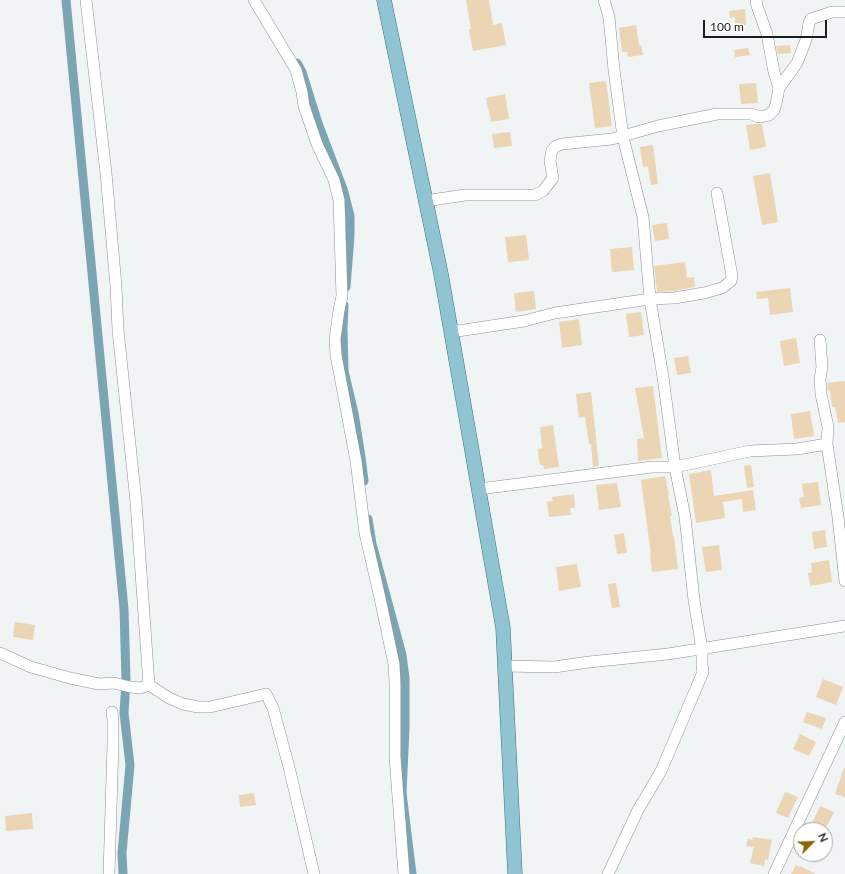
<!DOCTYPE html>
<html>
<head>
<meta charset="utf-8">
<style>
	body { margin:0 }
	#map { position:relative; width:845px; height:874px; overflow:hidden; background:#f0f4f5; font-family:Lato,sans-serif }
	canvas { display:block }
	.north { position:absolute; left:793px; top:822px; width:40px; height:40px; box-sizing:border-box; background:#fff; border:1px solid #a4a5a5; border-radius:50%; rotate:66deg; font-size:11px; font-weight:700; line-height:16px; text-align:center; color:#1c1d1d }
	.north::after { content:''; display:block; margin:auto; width:14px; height:18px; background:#8f630a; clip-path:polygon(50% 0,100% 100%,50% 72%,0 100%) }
	.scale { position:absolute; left:703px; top:20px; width:124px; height:18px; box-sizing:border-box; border:2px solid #1c1d1d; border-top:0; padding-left:5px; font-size:12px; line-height:14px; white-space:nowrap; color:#1c1d1d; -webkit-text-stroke:3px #fff; paint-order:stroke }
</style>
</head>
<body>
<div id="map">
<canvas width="845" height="874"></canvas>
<div class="north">N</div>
<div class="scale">100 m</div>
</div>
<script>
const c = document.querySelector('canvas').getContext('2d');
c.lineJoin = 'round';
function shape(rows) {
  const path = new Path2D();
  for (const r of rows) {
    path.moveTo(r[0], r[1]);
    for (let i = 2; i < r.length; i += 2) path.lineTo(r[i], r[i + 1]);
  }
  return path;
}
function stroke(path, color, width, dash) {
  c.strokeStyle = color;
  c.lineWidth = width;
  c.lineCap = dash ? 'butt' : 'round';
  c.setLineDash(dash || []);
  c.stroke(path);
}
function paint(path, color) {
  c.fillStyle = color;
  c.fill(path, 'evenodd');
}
stroke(shape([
	[66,0,124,609,126,681,124,713,130,765,122,853,123,874],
	[297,63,302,72,318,123,343,189,350,216,350,236,346,287],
	[344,305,343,328,344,371,354,413,361,457,364,481],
	[368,519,372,544,402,655,405,678,405,728,402,793,412,874]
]), '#7ba5b3', 9);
paint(shape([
	[466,0,489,0,493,25,502,23,506,45,473,51,469,29,471,29],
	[745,9,746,25,740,26,739,23,735,23,735,17,730,18,729,11],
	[636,25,639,45,641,45,643,55,628,57,627,52,622,52,619,28],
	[790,45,791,53,778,54,776,46],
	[748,48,750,55,735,57,734,50],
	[606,81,612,126,595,128,589,83],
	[756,83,758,103,741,104,739,84],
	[505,94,509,119,491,122,486,98],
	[756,124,762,124,766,147,750,150,746,125],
	[510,132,512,146,494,148,492,134],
	[653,145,658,184,651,185,648,166,643,167,640,147],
	[770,173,778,222,762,225,753,176],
	[667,223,669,239,655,241,652,225],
	[526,235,529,260,508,262,505,237],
	[632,247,634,270,612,272,610,249],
	[685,262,687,278,694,277,695,287,673,291,657,292,654,266],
	[790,288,793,312,770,315,768,298,757,299,756,292],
	[534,291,536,309,516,312,514,293],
	[641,312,644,335,629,337,626,314],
	[579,319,582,345,562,348,559,322],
	[796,338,800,363,784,366,780,341],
	[688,356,691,373,677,375,674,358],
	[845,381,845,422,838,423,835,407,832,407,830,391,828,391,827,383],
	[653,386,662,458,638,461,637,439,644,438,635,388],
	[591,392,599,466,593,467,591,444,589,444,585,417,579,418,576,394],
	[810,411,814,436,794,439,791,414],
	[553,425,559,467,544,469,543,465,540,465,539,459,538,449,542,448,540,427],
	[751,465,754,487,747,488,744,466],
	[711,470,714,496,753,490,756,510,743,512,742,499,723,502,725,518,696,523,689,474],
	[665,476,669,495,668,495,672,516,670,516,673,536,674,536,678,569,652,572,650,555,651,555,641,480],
	[818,482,821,505,801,508,799,498,804,497,802,484],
	[617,483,621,507,599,510,596,485],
	[574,494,575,508,570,508,571,515,549,517,547,502,553,501,552,497],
	[825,530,827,547,814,549,812,532],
	[624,533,627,553,617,554,614,535],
	[719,545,722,570,706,572,702,547],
	[829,560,832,582,810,586,808,573,812,572,811,563],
	[577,564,581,587,559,591,556,567],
	[616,583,620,607,612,608,608,584],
	[15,622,35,625,33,640,13,637],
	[823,679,843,687,836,705,816,697],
	[807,712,826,718,822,729,803,722],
	[800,734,816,742,809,756,793,749],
	[844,768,845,768,845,797,835,794],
	[785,792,798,797,788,818,776,813],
	[254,793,256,805,240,807,239,795],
	[820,806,834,812,825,830,811,830,813,826,811,825],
	[32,813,33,829,6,831,5,816],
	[753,837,772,840,768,860,765,859,764,866,750,863,754,847,746,846,748,839,752,840],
	[796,865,799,867,800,866,816,874,791,874]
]), '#ebd5b4');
const minor = shape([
	[86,0,106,173,116,286,118,330,136,502,149,685],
	[254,0,296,70,302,92,304,106,317,144,334,180,339,200,342,296,339,310,335,339,336,355,356,461,365,533,380,598,394,664,395,684,395,757,404,874],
	[604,0,609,17,614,70,623,137,643,217,650,299,663,377,675,467,685,517,694,600,702,650,702,665,703,672,661,771,638,810,608,874],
	[779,88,797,63,806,40,809,23,811,19,832,12,845,12],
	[425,201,465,195,535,195,543,191,553,178,550,161,552,150,556,146,562,144,612,139,658,126,717,114,751,114,759,117,769,115,774,110,776,104,779,88,774,72,767,34,757,6,756,0],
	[451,332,524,321,555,313,650,299,674,298,704,293,722,288,731,281,732,276,717,193],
	[820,340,822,367,820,379,821,394,828,427,827,444,838,517,845,581],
	[479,489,652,467,675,467,750,451,797,449,827,444],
	[0,653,31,667,70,678,99,684,114,683,130,687,140,688,149,685,169,698,183,704,198,707,210,707,266,694,273,708,289,767,314,874],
	[505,666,554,667,589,662,668,654,845,626],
	[109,874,113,743,113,720,112,712],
	[774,874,845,722]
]);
const major = shape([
	[384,0,441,274,503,628,515,874]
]);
stroke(minor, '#8d9091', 12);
stroke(major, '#387080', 15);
stroke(minor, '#fff', 11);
stroke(major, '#91c4d3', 14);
</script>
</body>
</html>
